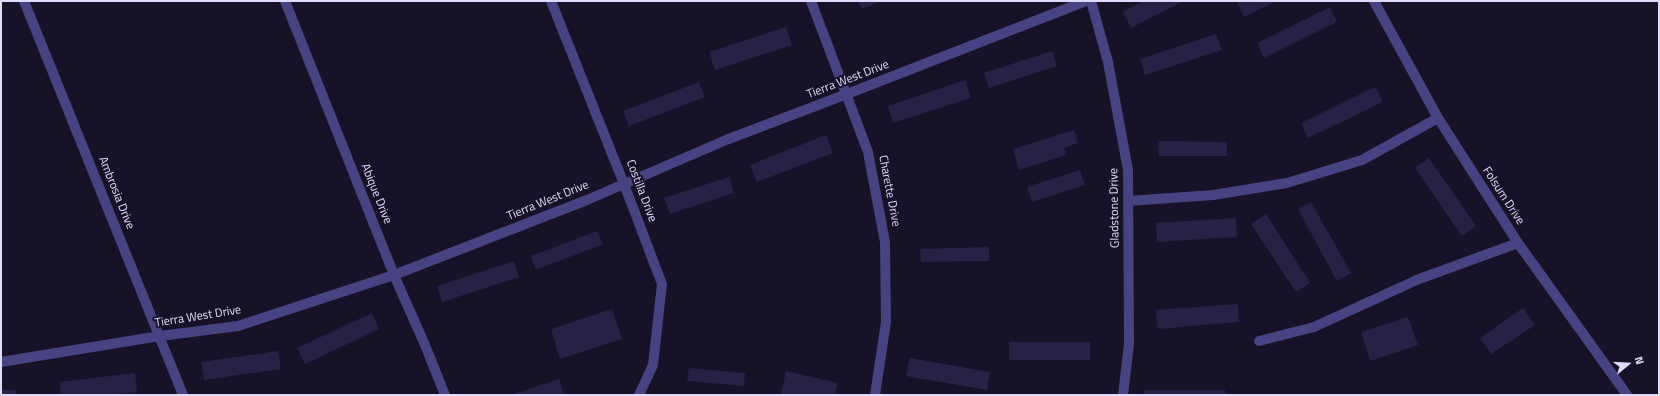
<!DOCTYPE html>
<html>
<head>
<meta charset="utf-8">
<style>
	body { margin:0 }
	#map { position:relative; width:1660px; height:396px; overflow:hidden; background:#171227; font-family:"Titillium Web",sans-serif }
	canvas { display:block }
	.frame { position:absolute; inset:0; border:2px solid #e0dbfc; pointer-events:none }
	.north { position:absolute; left:1608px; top:344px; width:40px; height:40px; -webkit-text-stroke:3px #171227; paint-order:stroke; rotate:72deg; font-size:11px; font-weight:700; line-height:16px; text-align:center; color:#e0dbfc }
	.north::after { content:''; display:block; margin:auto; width:14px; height:18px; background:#e0dbfc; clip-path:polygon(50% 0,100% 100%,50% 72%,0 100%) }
</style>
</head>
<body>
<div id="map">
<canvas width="1660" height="396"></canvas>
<div class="frame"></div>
<div class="north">N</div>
</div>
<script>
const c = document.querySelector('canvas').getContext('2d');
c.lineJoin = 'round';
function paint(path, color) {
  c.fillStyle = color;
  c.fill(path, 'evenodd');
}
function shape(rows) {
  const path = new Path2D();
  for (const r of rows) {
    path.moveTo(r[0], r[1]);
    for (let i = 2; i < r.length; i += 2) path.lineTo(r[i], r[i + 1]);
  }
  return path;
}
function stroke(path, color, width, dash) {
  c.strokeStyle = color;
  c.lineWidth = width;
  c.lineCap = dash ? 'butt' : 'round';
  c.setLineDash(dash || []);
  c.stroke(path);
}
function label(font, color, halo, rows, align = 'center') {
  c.font = font + ' "Titillium Web",sans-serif';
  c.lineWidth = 4;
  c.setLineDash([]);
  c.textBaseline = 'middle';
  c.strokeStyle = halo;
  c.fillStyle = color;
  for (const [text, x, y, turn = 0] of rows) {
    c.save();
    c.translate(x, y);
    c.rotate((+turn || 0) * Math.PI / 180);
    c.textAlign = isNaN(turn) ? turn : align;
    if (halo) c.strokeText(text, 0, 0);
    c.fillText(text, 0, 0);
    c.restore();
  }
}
paint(shape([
	[858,1,882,1,862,9],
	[1143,1,1184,1,1131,28,1123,12],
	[1238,1,1277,1,1244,17,1237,2],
	[1330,7,1337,22,1264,58,1257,43],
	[786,27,792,45,715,70,709,52],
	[1216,34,1222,50,1145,75,1140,59],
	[1052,51,1057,66,989,88,984,73],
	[965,80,971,98,893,123,888,106],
	[699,82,705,97,629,126,623,111],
	[1375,87,1383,102,1308,138,1301,123],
	[1074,130,1078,143,1064,148,1066,155,1019,170,1013,149],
	[826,135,833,153,757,182,750,165],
	[1158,141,1227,142,1227,156,1159,156],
	[1429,158,1476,226,1462,236,1415,168],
	[1080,170,1085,185,1032,202,1027,187],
	[729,177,734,193,670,214,664,198],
	[1311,202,1351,273,1337,281,1298,209],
	[1266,214,1310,283,1296,292,1251,224],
	[1236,218,1237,237,1157,242,1156,223],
	[597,231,603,244,536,270,531,256],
	[989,247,989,261,921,262,920,249],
	[514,261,519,277,442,302,437,286],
	[1238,304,1239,322,1158,329,1156,310],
	[1523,308,1535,325,1491,354,1480,338],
	[612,309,622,339,560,359,551,329],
	[372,313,379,329,305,364,297,348],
	[1408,317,1418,345,1370,361,1361,332],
	[1009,342,1090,342,1090,360,1009,360],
	[278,351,281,369,204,380,201,362],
	[910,358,990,372,987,390,906,376],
	[689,368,745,373,744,386,687,381],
	[786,371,838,383,835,395,781,395],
	[135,373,137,392,109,395,61,395,60,382],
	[559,379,564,395,511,395],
	[1,390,16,390,16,395,1,395],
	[1144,390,1225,390,1225,395,1144,395]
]), '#292046');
stroke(shape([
	[24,1,183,395],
	[285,1,394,275,425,345,445,395],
	[551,1,624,184,662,284,653,365,639,395],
	[811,1,868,152,885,242,886,322,875,395],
	[1091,1,1108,62,1128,170,1129,344,1123,395],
	[1374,1,1438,118,1518,243,1627,395],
	[1128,201,1213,195,1287,183,1362,160,1438,118],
	[1259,341,1314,327,1419,279,1518,243],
	[1,362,160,336,238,326,394,275,587,200,726,140,847,94,1086,1]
]), '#474281', 10);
label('12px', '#e0dbfc', '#171227', [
	["Tierra West Drive",848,80,-21],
	["Costilla Drive",641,191,69],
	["Charette Drive",889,191,79],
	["Ambrosia Drive",116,193,68],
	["Abique Drive",376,194,68],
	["Folsum Drive",1503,196,57],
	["Tierra West Drive",548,201,-22],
	["Gladstone Drive",1115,208,-91],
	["Tierra West Drive",198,317,-9]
]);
</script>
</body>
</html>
